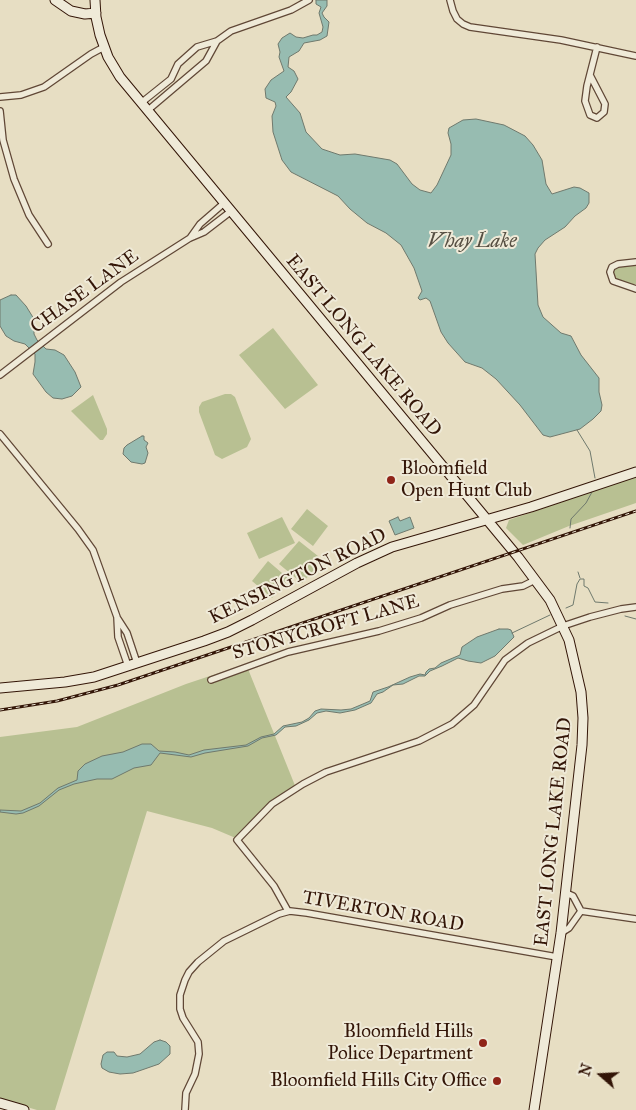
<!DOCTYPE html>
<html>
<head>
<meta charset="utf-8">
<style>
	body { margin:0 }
	#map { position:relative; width:636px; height:1110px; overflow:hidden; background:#e7dec3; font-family:"IM FELL Great Primer",serif }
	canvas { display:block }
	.north { position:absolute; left:576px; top:1050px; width:50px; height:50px; -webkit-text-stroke:4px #efead8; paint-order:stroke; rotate:289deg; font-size:14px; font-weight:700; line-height:20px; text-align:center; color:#331507 }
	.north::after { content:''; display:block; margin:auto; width:18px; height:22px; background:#331507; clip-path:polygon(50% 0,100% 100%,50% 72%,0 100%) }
</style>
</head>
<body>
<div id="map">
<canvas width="636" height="1110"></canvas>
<div class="north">N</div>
</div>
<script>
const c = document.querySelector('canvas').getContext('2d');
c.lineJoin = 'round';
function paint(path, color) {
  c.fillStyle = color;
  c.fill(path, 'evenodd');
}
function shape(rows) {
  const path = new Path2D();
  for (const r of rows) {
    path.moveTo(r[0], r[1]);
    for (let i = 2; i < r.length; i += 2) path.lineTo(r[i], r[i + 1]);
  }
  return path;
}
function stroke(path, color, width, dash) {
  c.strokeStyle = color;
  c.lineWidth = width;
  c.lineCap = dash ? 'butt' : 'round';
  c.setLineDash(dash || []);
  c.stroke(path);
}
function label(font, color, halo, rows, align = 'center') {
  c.font = font + ' "IM FELL Great Primer",serif';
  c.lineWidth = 4;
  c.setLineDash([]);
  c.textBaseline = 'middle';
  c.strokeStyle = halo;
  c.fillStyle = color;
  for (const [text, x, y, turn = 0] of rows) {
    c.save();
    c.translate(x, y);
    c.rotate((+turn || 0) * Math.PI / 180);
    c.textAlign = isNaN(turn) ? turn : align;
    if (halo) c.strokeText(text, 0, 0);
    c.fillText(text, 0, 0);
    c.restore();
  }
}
paint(shape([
	[631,265,636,266,636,284,631,285,615,279,613,273,616,268],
	[273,328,318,385,285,409,239,355],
	[225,394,231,394,235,397,251,439,247,447,222,459,215,455,199,412,199,407,202,402],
	[93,395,107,429,107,434,103,440,100,440,71,411],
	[636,477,636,503,569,526,523,545,506,528,509,520],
	[307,509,328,526,313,546,291,529],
	[282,517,295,543,259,559,247,533],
	[299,541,323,560,302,583,279,564],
	[268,561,289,579,272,598,252,581],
	[246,664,296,788,283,796,238,839,212,828,147,811,55,1110,37,1110,0,1099,0,737,77,727,186,684]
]), '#b8c092');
const water = shape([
	[316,0,327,0,327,6,322,13,324,17,329,22,327,36,320,40,304,43,299,51,289,57,288,67,294,71,298,79,291,92,286,97,300,113,306,132,322,149,340,155,355,154,390,160,397,164,412,184,420,190,431,193,437,185,451,155,451,144,448,133,449,128,463,120,476,119,504,125,525,136,533,145,542,160,546,184,552,194,574,187,580,188,589,193,589,203,586,208,575,216,565,227,545,240,538,248,535,254,538,305,543,317,561,333,571,336,581,355,599,378,599,392,602,405,601,411,593,419,580,429,550,437,543,435,520,405,496,379,482,368,465,362,448,343,441,332,430,301,426,298,420,300,418,298,422,291,414,268,401,245,386,233,367,223,350,209,338,196,291,172,282,160,273,132,272,116,276,106,275,102,266,98,265,89,271,80,284,71,279,57,280,52,278,44,282,38,290,33,296,37,303,38,313,35,317,35,322,32,323,27,319,13,321,7,316,4,316,0],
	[11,295,16,295,26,306,34,319,34,334,37,340,46,349,55,350,64,355,75,372,81,387,72,396,62,399,53,398,46,392,33,374,35,362,35,354,25,344,14,341,6,336,0,326,0,300,11,295],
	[142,436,144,436,144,440,148,443,146,447,148,453,145,463,142,464,131,462,123,454,124,448,127,445,142,436],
	[398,517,400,521,410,517,414,528,395,535,389,521,398,517],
	[499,629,508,629,511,630,514,637,495,656,481,663,468,661,458,658,442,666,430,671,425,676,419,676,403,684,393,685,383,692,377,694,371,703,355,710,340,713,326,711,317,713,309,720,296,726,285,727,276,735,262,738,248,746,205,753,191,757,160,753,151,765,134,768,112,779,97,779,74,784,59,790,39,806,23,813,16,814,0,812,0,810,21,811,40,803,58,788,77,780,78,771,85,764,102,756,123,752,142,744,151,744,159,751,175,752,189,755,204,750,246,745,261,737,274,734,283,726,302,722,309,718,315,711,321,709,341,710,351,709,370,701,373,692,388,687,410,677,420,674,425,675,426,672,429,669,435,668,441,663,460,655,462,647,477,637,499,629],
	[160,1040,166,1042,170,1046,170,1054,159,1064,133,1073,120,1074,109,1072,102,1068,101,1064,103,1055,107,1052,114,1052,117,1056,127,1057,140,1054,154,1042,160,1040]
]);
paint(water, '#97bcb1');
stroke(water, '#6f796d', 1);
stroke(shape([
	[577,430,590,451,595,478],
	[570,528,571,519,586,503,592,492],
	[578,572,580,578],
	[566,608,573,605,577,584,580,579,584,579,584,586,588,588,595,602,608,603],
	[625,616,636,619],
	[512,633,550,615]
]), '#6f796d', 1);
const street = shape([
	[450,0,453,11,457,19,463,24,470,27,561,40,636,56],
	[590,75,605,104,604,112,597,118,590,115,585,101,587,86,597,47],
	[0,97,21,95,44,87,91,54,104,47],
	[141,103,171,79,178,64,197,47,217,41,231,31,291,10,309,0],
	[0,111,3,140,14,179,29,215,48,244],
	[147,111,206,61,217,41],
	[190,238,200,224,223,204],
	[636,262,618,264,612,267,610,272,613,281,636,289],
	[0,375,121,282,190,238,204,232,230,212],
	[0,434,78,529,93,550,117,617,118,637,128,666],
	[118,619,127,633,137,663],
	[211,680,288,652,379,631,421,618,450,605,502,589,523,586,535,580],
	[566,893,573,896,581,911],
	[288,911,274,886,237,840,272,804,303,784,326,772,419,741,452,724,474,705,505,660,528,643,563,626,590,617,621,609,636,607],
	[581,911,636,919],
	[561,933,569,928,581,911],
	[185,1110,186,1093,195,1074,199,1054,198,1042,183,1018,180,1009,180,995,185,980,189,972,198,962,224,941,279,914,290,911,307,913,557,957]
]);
const secondary = shape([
	[55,0,71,11,85,14,96,13],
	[95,0,96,17,100,35,108,57,120,77,518,557,550,600,569,640,581,692,583,718,582,745,561,933,534,1110],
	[0,688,65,682,94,677,204,641,228,632,252,620,357,563,392,547,531,507,636,472],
	[0,1103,24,1110]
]);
stroke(street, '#604736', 8);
stroke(secondary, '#331507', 11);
stroke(street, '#efead8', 5.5);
stroke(secondary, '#efead8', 9);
const rail = shape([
	[0,710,57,701,118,685,636,511]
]);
stroke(rail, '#331507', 3);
stroke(rail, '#efead8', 1, [4]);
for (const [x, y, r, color] of [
	[391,480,5,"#8f2418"],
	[483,1043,5,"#8f2418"],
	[497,1081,5,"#8f2418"]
]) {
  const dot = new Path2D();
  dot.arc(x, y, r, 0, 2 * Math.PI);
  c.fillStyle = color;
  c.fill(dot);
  stroke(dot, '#efead8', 2);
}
label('19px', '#331507', '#efead8', [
	["CHASE LANE",85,292,-36],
	["EAST LONG LAKE ROAD",363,346,50],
	["KENSINGTON ROAD",298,577,-26],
	["STONYCROFT LANE",326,628,-16],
	["EAST LONG LAKE ROAD",554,832,-84],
	["TIVERTON ROAD",383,912,10]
]);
label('19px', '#331507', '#efead8', [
	["Bloomfield",401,469,"left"],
	["Open Hunt Club",401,491,"left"],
	["Bloomfield Hills",473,1032],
	["Police Department",473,1054],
	["Bloomfield Hills City Office",487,1081]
], 'right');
label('italic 20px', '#564f42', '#efead8', [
	["Vhay Lake",472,242]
]);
</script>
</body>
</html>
